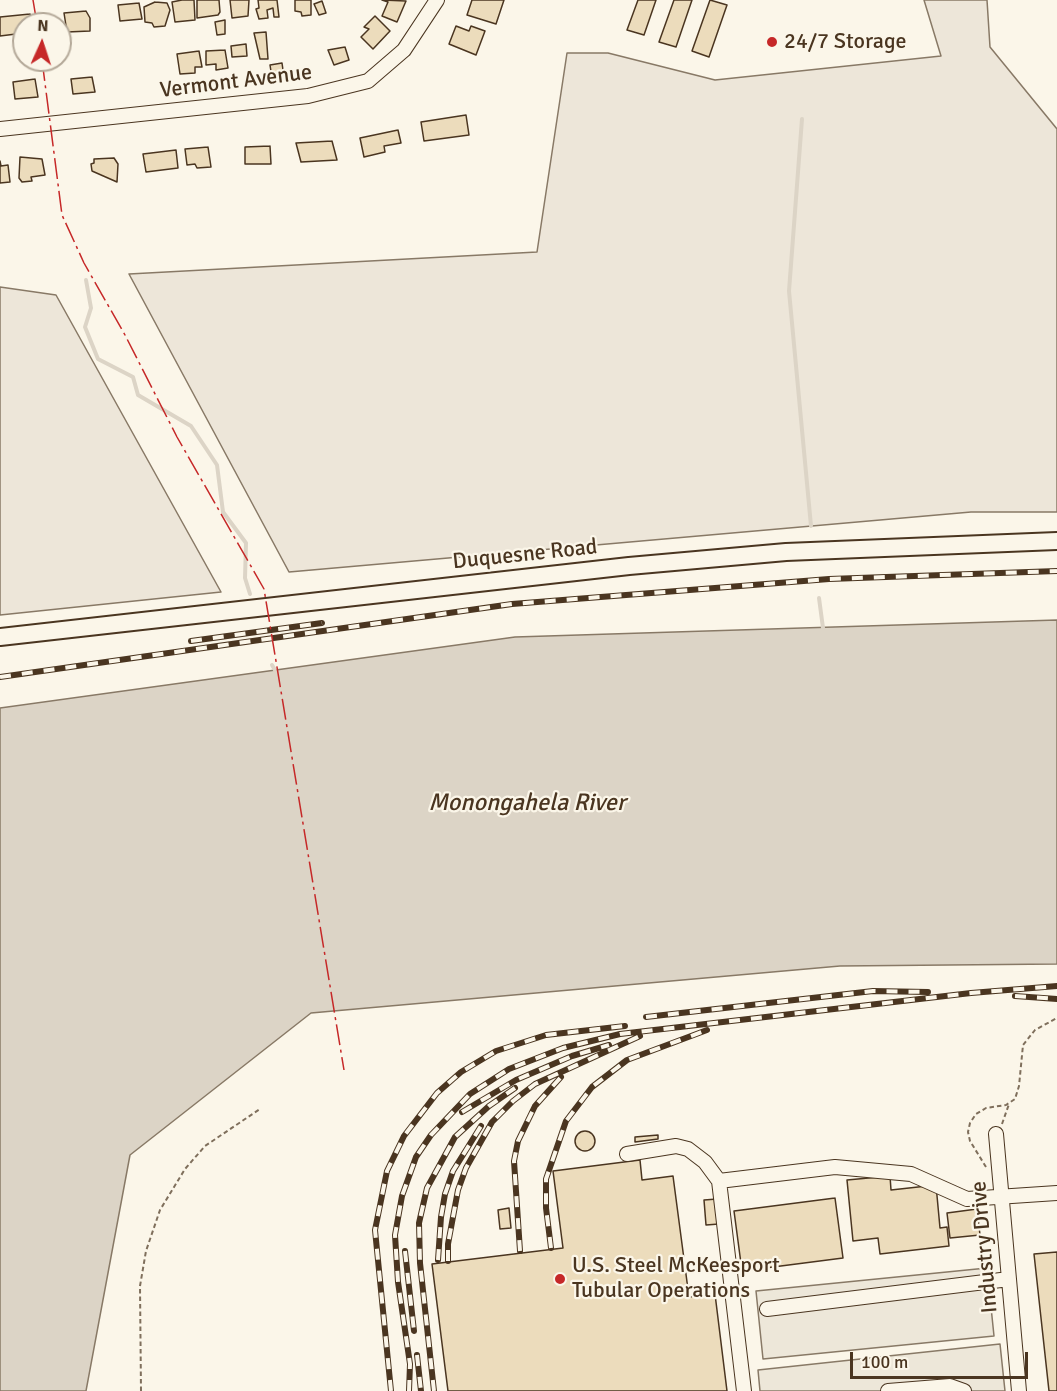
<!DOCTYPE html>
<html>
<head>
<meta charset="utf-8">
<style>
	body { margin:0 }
	#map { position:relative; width:1057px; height:1391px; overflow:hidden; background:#fbf6e9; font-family:Signika,sans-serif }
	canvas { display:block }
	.north { position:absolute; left:12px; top:12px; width:60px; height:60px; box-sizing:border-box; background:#fbf6e9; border:2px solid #b4a999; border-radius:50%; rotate:3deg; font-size:16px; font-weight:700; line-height:24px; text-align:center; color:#4a3520 }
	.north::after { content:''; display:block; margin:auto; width:21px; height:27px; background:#c62828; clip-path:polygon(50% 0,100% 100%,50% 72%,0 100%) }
	.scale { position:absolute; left:850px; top:1352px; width:178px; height:27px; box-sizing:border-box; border:3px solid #4a3520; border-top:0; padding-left:8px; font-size:18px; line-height:21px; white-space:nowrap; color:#4a3520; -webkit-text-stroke:4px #fbf6e9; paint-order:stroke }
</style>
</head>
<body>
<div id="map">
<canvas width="1057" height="1391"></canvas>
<div class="north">N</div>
<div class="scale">100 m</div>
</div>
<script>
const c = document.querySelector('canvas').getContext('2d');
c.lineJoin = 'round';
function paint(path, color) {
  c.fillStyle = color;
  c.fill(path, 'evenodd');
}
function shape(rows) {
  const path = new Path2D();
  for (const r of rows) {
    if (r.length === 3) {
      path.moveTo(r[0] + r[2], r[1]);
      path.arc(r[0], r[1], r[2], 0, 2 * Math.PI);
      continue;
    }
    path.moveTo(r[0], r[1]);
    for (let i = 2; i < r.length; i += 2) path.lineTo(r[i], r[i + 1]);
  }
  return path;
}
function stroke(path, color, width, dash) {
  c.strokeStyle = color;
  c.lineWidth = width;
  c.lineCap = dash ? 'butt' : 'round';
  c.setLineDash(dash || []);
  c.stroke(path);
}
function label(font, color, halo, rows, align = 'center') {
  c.font = font + ' Signika,sans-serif';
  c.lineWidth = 4.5;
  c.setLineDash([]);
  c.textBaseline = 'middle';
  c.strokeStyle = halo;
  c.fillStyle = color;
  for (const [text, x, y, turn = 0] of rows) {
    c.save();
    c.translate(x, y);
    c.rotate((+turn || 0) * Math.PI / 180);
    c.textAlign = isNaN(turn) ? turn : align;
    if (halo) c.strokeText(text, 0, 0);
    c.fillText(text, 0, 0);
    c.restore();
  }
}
const green = shape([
	[924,0,987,0,990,47,1057,129,1057,512,971,512,289,572,129,274,537,252,567,53,608,53,715,80,941,56,924,0],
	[0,287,56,295,221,592,0,615,0,287]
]);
paint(green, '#ede6d9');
stroke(green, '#887966', 1.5);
const parking = shape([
	[987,1268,994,1336,763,1359,756,1291,987,1268],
	[1000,1344,1005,1391,760,1391,758,1370,1000,1344]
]);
paint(parking, '#ede7d9');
stroke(parking, '#887966', 1.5);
const water = shape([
	[1057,620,1057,964,840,966,311,1013,130,1155,86,1391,0,1391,0,708,515,637,1057,620]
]);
paint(water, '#dcd4c6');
stroke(water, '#887966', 1.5);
stroke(shape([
	[802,119,789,291,811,526],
	[86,280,91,308,85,327,98,359,133,377,138,395,191,426,217,465,223,512,246,543,245,578,250,594],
	[819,598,823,628],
	[272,665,275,670]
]), '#dcd4c6', 4);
const building = shape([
	[182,0,194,0,195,20,175,22,172,2,182,0],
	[197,0,219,0,220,12,218,15,197,18,197,0],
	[230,0,249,0,248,16,232,18,230,0],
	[258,0,277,0,279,17,274,17,273,8,267,10,268,18,259,19,256,9,259,8,258,0],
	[295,0,311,0,311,15,302,16,301,12,295,11,295,0],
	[382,0,406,1,397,22,382,16,388,2,382,0],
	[472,0,504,0,496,24,467,15,472,0],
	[638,0,656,0,644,35,627,30,638,0],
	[674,0,692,0,676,47,659,42,674,0],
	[710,0,727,5,709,57,692,51,710,0],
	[322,1,326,13,319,15,314,4,322,1],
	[155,2,167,3,170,10,165,26,154,27,152,23,145,22,144,7,155,2],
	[139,3,142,19,120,21,118,5,139,3],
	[86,11,90,18,90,31,67,32,64,13,86,11],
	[30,14,32,24,24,24,24,33,0,36,0,17,30,14],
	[375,16,390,31,373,49,361,37,369,29,364,27,375,16],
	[225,20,225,34,217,35,215,22,225,20],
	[456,26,469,31,471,26,485,31,476,55,449,44,456,26],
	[266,32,268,59,260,59,254,33,266,32],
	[246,44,247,56,232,57,231,46,246,44],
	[345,47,349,60,334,65,328,50,345,47],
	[225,50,228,68,216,70,216,64,206,65,206,51,225,50],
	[199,51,202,67,195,67,195,73,180,74,177,54,199,51],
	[282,63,284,77,272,78,270,65,282,63],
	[92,77,95,92,73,94,71,79,92,77],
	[35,79,38,97,15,99,13,82,35,79],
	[466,115,469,135,424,141,421,122,466,115],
	[398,130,401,143,384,146,385,152,364,157,360,138,398,130],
	[332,141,337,160,301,162,296,143,332,141],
	[270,146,271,164,245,164,245,147,270,146],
	[208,147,211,167,197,168,195,164,187,165,185,149,208,147],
	[176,150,178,168,146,172,143,154,176,150],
	[20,157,42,159,45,175,31,177,32,181,22,182,19,178,20,157],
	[114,158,118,164,117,182,92,171,91,164,94,163,94,159,114,158],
	[0,161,1,166,8,165,10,182,0,183,0,161],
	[585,1141,10],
	[658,1135,658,1139,635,1142,635,1137,658,1135],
	[640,1160,642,1180,673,1176,689,1297,715,1294,727,1391,448,1391,432,1264,563,1248,553,1171,640,1160],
	[890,1176,891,1190,936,1185,940,1228,947,1227,949,1246,880,1254,878,1238,853,1241,847,1180,890,1176],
	[835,1198,843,1258,742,1271,734,1211,835,1198],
	[717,1199,719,1224,706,1225,704,1200,717,1199],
	[509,1208,511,1228,500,1229,498,1210,509,1208],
	[977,1209,980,1235,950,1238,947,1213,977,1209],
	[1057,1252,1057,1391,1049,1391,1034,1254,1057,1252]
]);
paint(building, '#ecdcbc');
stroke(building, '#4a3520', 1.5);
const minor = shape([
	[0,129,308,96,368,81,404,50,437,0],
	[996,1134,1019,1391],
	[627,1154,676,1146,688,1149,705,1162,719,1181,744,1391],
	[719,1181,835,1167,911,1174,967,1199,1057,1193],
	[767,1309,1009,1279],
	[888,1391,950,1386,964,1391]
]);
const major = shape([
	[0,637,629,566,786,552,1057,541]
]);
stroke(minor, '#4a3520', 16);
stroke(major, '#4a3520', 20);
stroke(shape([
	[1002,1124,1009,1104],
	[986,1167,970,1141,968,1132,970,1123,976,1114,986,1108,1006,1105,1015,1099,1019,1086,1023,1045,1035,1030,1057,1018],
	[141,1391,140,1286,146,1251,160,1210,185,1169,205,1146,260,1109]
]), '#7f6f5c', 2, [4.5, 3]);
stroke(minor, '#fbf6e9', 14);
stroke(major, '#fbf6e9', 16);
const rail = shape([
	[191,641,322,623],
	[0,677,512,604,829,579,1057,571],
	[1015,996,1057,999],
	[646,1017,873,991,928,992],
	[462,1112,516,1080,572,1056,609,1045],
	[551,1248,546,1208,546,1179,566,1121,592,1087,627,1060,707,1030],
	[405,1251,414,1331],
	[520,1251,514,1161,518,1141,535,1106,561,1077],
	[438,1260,441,1217,445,1194,453,1171,481,1126],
	[448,1261,448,1244,458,1190,466,1168,492,1122,513,1101,535,1084,640,1036],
	[417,1355,421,1391],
	[391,1391,375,1230,387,1171,404,1136,437,1093,461,1072,496,1051,546,1035,625,1026],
	[409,1391,410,1364,398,1282,395,1235,402,1196,416,1157,431,1135,470,1094,509,1069,563,1048,620,1034,971,993,1057,986],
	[434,1391,420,1263,419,1223,427,1188,455,1137,489,1106,515,1088]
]);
stroke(rail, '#4a3520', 6);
stroke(rail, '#fbf6e9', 4, [11]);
stroke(shape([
	[33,0,37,24],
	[42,60,62,215,84,263,125,335,177,437,264,589,344,1070]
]), '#c62828', 1.5, [21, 4.5, 3, 4.5]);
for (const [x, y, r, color] of [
	[772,42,6,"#c62828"],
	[560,1279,6,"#c62828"]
]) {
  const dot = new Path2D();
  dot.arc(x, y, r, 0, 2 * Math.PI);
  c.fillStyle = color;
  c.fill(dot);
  stroke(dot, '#fbf6e9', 2);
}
label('22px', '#4a3520', '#fbf6e9', [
	["24/7 Storage",784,42],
	["U.S. Steel McKeesport",572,1266],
	["Tubular Operations",572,1291]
], 'left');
label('22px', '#4a3520', '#fbf6e9', [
	["Vermont Avenue",236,82,-7],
	["Duquesne Road",525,555,-6],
	["Industry Drive",985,1247,-95]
]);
label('italic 24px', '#4a3520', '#fbf6e9', [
	["Monongahela River",527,804]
]);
</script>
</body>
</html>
